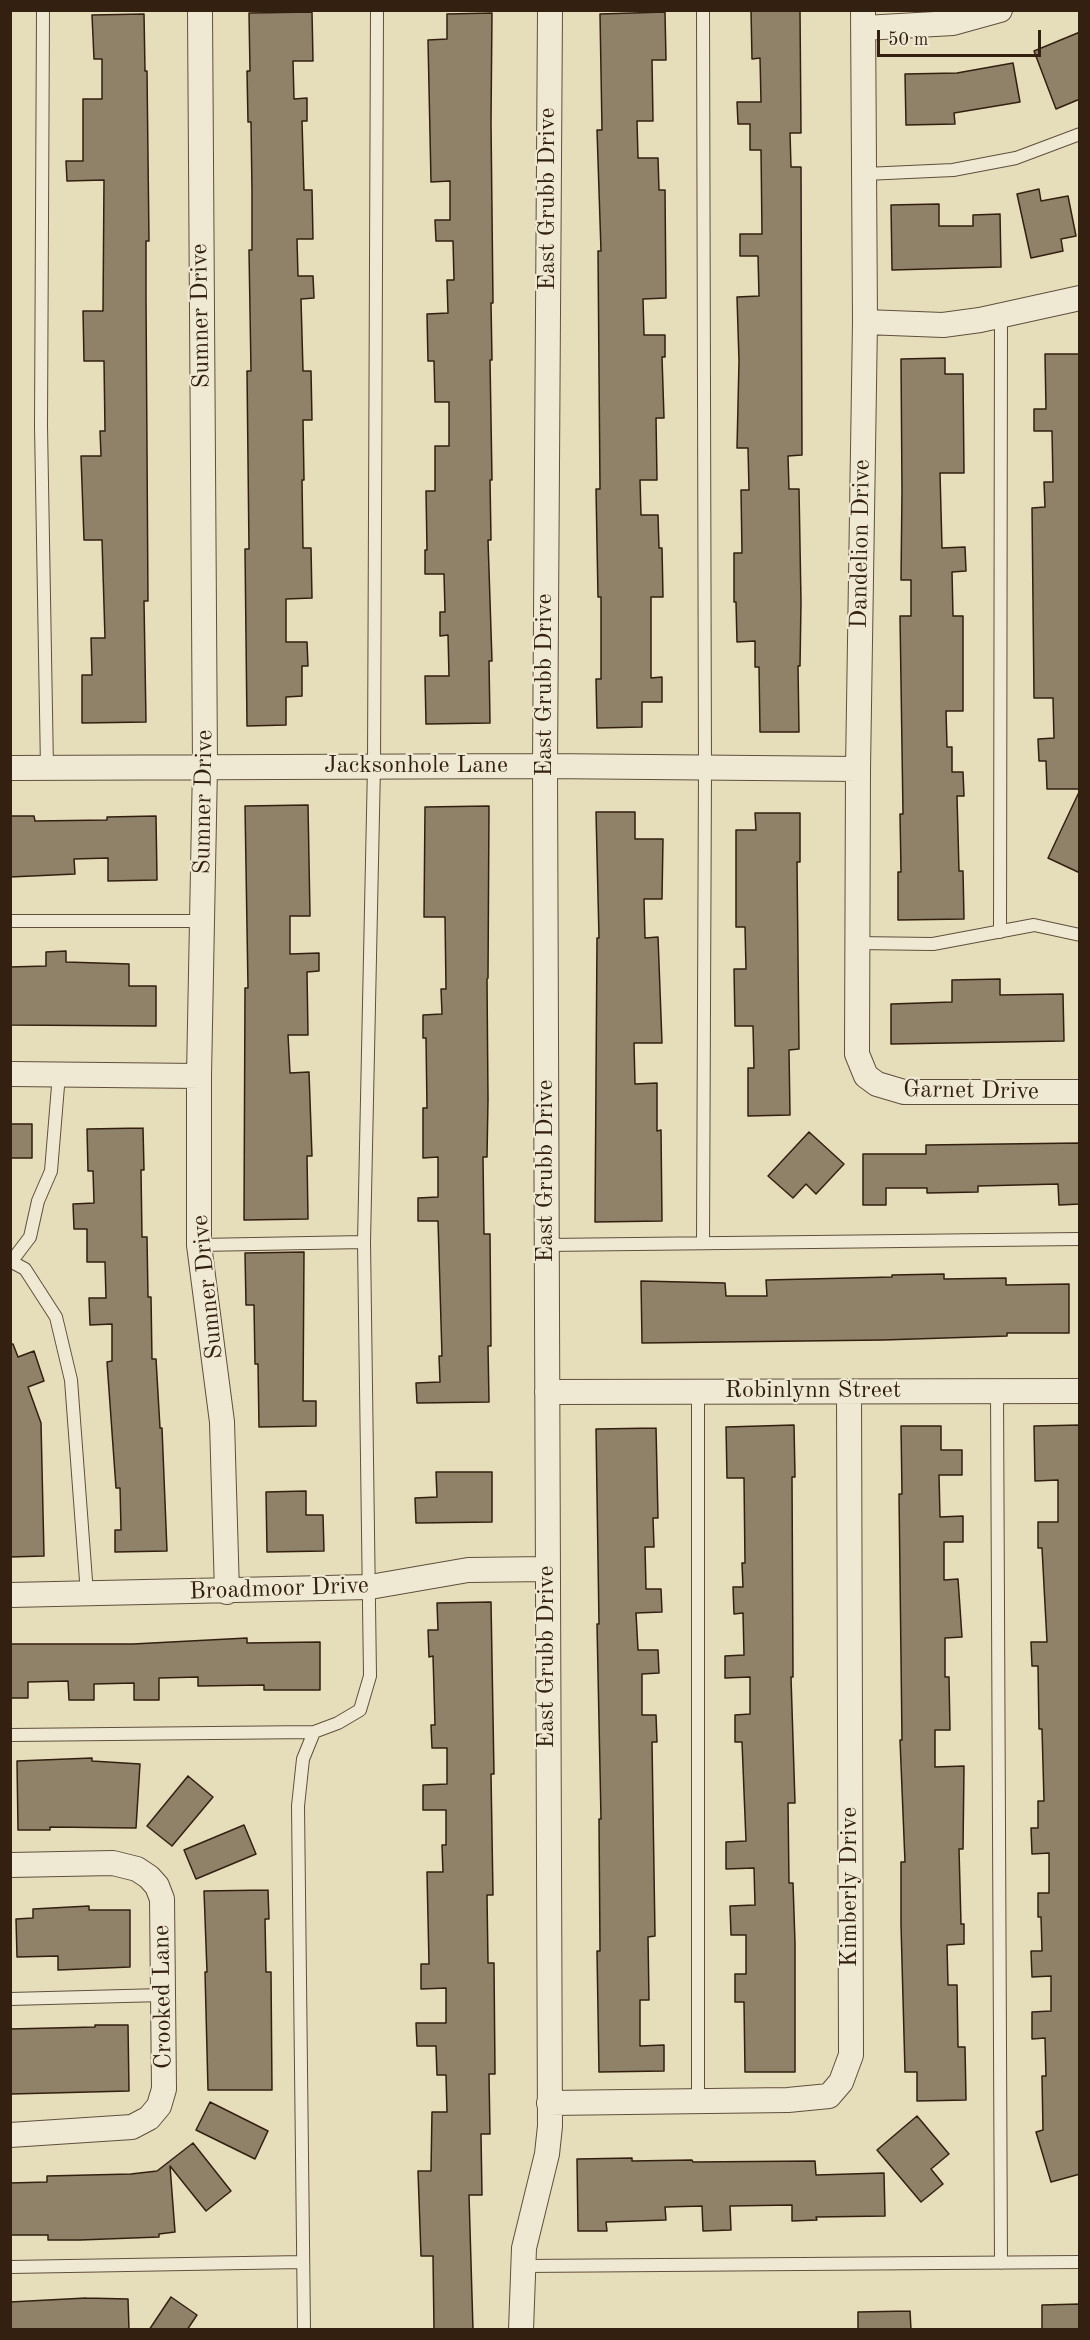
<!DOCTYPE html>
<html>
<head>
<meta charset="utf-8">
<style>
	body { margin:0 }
	#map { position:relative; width:1090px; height:2340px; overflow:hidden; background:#e6ddbb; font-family:"Old Standard TT",serif }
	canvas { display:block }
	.frame { position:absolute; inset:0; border:12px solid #332011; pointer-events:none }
	.scale { position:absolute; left:877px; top:30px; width:164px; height:27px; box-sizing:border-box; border:3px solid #332011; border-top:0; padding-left:8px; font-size:18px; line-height:21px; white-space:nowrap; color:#332011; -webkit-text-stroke:4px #efe9d3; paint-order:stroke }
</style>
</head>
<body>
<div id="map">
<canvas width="1090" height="2340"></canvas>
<div class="frame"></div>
<div class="scale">50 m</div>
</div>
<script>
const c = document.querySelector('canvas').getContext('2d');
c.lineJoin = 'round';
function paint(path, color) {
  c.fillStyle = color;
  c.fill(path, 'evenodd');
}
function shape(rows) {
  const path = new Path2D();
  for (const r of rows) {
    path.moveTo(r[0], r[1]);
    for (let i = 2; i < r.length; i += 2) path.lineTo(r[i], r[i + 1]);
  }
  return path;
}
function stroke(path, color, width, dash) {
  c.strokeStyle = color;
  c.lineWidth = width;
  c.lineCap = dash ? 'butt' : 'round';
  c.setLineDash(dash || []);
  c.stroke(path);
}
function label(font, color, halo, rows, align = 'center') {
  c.font = font + ' "Old Standard TT",serif';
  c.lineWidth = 4.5;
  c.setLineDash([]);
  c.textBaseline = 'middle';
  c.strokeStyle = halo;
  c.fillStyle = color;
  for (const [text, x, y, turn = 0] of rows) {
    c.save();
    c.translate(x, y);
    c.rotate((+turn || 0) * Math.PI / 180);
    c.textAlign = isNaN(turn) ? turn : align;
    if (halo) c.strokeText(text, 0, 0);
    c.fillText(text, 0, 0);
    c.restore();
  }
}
const building = shape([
	[751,10,800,10,801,133,790,133,791,167,801,167,802,455,788,456,789,489,799,489,801,602,800,666,798,666,799,732,760,732,759,667,755,667,755,641,737,642,736,602,734,602,734,553,742,553,741,490,749,490,748,448,737,448,739,361,737,297,759,296,758,256,740,256,740,234,762,234,761,150,750,150,750,124,738,124,737,102,761,102,760,58,752,59,751,10],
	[312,12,313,61,293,61,294,99,307,98,307,121,302,121,304,190,312,190,313,239,297,239,298,276,313,276,314,298,301,299,303,371,311,371,312,420,303,420,304,480,302,480,303,548,311,548,312,598,286,599,286,642,307,642,308,666,302,666,302,696,286,697,286,725,247,726,245,549,249,549,247,371,251,371,249,250,252,250,252,191,251,122,248,122,247,71,250,71,249,13,312,12],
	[665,12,666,60,652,60,653,121,637,121,638,158,658,158,659,190,665,190,666,298,643,299,644,335,665,335,665,357,662,357,664,418,656,418,657,480,640,480,641,515,658,515,659,548,662,548,663,597,651,597,651,678,662,677,662,702,642,702,642,727,597,728,596,679,601,679,601,597,598,597,596,489,600,489,598,251,601,251,597,130,602,130,600,14,665,12],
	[492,13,491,122,493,303,491,303,492,360,490,360,492,480,490,480,491,540,488,540,492,661,489,661,490,723,426,724,425,676,449,676,448,635,440,636,440,612,445,612,444,574,425,574,425,550,427,550,426,491,435,491,435,446,449,446,449,402,435,402,434,361,428,361,427,314,448,313,447,280,454,280,453,241,436,241,435,220,450,220,450,181,431,182,428,40,447,39,447,14,492,13],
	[144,14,145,71,147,71,149,241,146,241,146,297,148,601,144,601,146,722,82,723,82,675,92,675,91,638,105,638,102,540,84,540,81,456,101,456,100,431,105,431,104,361,84,361,83,311,103,311,104,180,67,181,66,161,83,161,83,99,102,99,102,59,94,59,92,15,144,14],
	[1080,32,1080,99,1056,109,1034,51,1080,32],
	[1013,63,1020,102,954,113,955,124,906,125,905,74,957,73,1013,63],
	[1039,189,1041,201,1068,196,1076,236,1061,239,1063,251,1031,258,1017,194,1039,189],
	[939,204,939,226,973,226,973,215,1000,214,1001,267,892,270,891,205,939,204],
	[1045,354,1080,354,1080,789,1047,789,1046,761,1039,761,1038,739,1054,738,1053,698,1034,698,1032,508,1045,507,1044,482,1053,482,1052,431,1034,431,1034,409,1046,409,1045,354],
	[945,358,945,374,963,374,964,473,940,473,942,548,965,547,966,571,952,572,953,616,963,616,963,711,946,711,947,747,952,747,952,772,963,772,964,796,957,796,959,871,963,871,964,919,898,920,898,872,901,872,900,814,903,814,900,616,911,616,911,580,901,580,902,491,901,359,945,358],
	[1080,790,1080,873,1048,858,1080,790],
	[308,805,310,916,290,916,290,954,319,953,319,971,307,972,308,1035,288,1035,290,1073,309,1072,312,1156,307,1156,308,1219,244,1220,245,988,248,988,245,806,308,805],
	[489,806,488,978,487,979,488,1099,487,1157,483,1157,484,1234,490,1234,491,1346,488,1346,489,1402,417,1403,416,1383,440,1382,439,1356,442,1356,438,1221,418,1221,418,1198,438,1197,438,1157,423,1158,423,1108,427,1108,426,1038,423,1038,423,1015,442,1014,441,989,446,989,445,917,424,917,425,807,489,806],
	[596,812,635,812,635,839,663,839,662,899,644,899,645,938,658,937,662,1043,634,1043,635,1084,657,1083,657,1131,661,1130,662,1221,595,1222,597,938,599,938,596,812],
	[755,813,800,813,800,862,797,862,799,1049,789,1050,790,1115,748,1116,748,1068,754,1068,753,1026,735,1026,734,969,746,969,745,927,736,927,736,830,756,830,755,813],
	[10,816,34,816,35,821,107,820,107,817,156,816,157,880,108,881,108,858,74,859,75,874,10,877,10,816],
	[66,951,66,962,129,964,129,986,156,986,156,1026,10,1025,10,967,46,966,46,952,66,951],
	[1000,979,1000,995,1063,994,1064,1041,891,1044,891,1004,952,1002,952,980,1000,979],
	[10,1124,32,1124,32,1158,10,1158,10,1124],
	[143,1128,144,1170,141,1170,142,1237,147,1237,148,1297,151,1297,152,1359,156,1359,160,1428,162,1428,167,1551,115,1552,115,1530,121,1530,120,1488,116,1488,107,1362,112,1361,112,1324,90,1325,89,1298,106,1298,105,1262,87,1262,87,1229,74,1229,73,1204,94,1203,93,1171,88,1171,87,1129,143,1128],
	[809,1132,844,1164,816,1194,806,1184,793,1198,768,1176,809,1132],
	[1080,1143,1080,1204,1059,1205,1058,1184,978,1186,978,1192,927,1193,927,1188,886,1188,886,1205,863,1205,863,1154,926,1154,926,1145,1080,1143],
	[304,1252,303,1401,316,1401,316,1426,259,1427,258,1364,255,1364,254,1305,246,1305,245,1253,304,1252],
	[944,1274,944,1279,1006,1278,1006,1285,1069,1284,1069,1333,1007,1333,1007,1336,883,1340,642,1343,641,1281,725,1283,726,1296,767,1296,766,1280,892,1277,892,1275,944,1274],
	[10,1344,13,1344,18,1357,34,1351,44,1381,28,1387,41,1423,44,1556,10,1557,10,1344],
	[794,1425,795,1477,792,1477,793,1677,791,1677,795,1803,788,1803,789,1883,793,1883,795,1943,795,2072,745,2072,744,2002,735,2002,735,1974,746,1974,746,1935,731,1935,730,1906,755,1905,754,1868,726,1869,726,1842,746,1841,742,1742,735,1742,735,1715,750,1714,750,1677,725,1678,725,1656,744,1655,743,1613,734,1614,733,1587,743,1587,742,1563,745,1563,744,1478,727,1478,726,1427,794,1425],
	[1080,1425,1080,2174,1051,2182,1036,2132,1043,2130,1042,2076,1046,2076,1045,2038,1032,2039,1032,2012,1051,2011,1051,1976,1032,1977,1031,1951,1042,1951,1041,1917,1038,1917,1038,1893,1049,1893,1049,1853,1032,1854,1031,1828,1038,1828,1038,1801,1044,1801,1042,1729,1039,1729,1038,1666,1032,1666,1031,1642,1047,1642,1042,1548,1038,1548,1038,1522,1058,1522,1058,1480,1035,1481,1034,1426,1080,1425],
	[901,1426,941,1426,941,1450,962,1450,962,1475,939,1475,940,1517,963,1516,963,1542,944,1542,944,1580,958,1579,962,1637,945,1638,945,1677,949,1677,950,1730,935,1730,935,1767,964,1766,963,1849,959,1849,961,1924,964,1924,964,1944,947,1945,948,1985,957,1985,958,2047,965,2047,966,2100,917,2101,917,2072,905,2072,901,1925,901,1862,905,1862,900,1740,902,1740,899,1494,902,1494,901,1426],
	[656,1428,658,1518,653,1518,654,1547,645,1547,646,1589,661,1589,662,1612,636,1613,638,1650,658,1650,659,1673,642,1674,642,1715,656,1715,657,1742,652,1742,655,1936,648,1937,649,2000,640,2000,640,2046,664,2045,664,2071,599,2072,597,1951,600,1951,599,1819,601,1819,597,1624,599,1624,596,1429,656,1428],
	[436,1472,492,1472,492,1522,416,1523,415,1498,437,1497,436,1472],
	[306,1491,306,1515,323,1515,324,1551,267,1552,266,1492,306,1491],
	[491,1602,494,1774,491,1774,493,1895,487,1895,488,1963,494,1963,495,2074,489,2074,490,2134,481,2134,482,2195,469,2195,473,2330,434,2330,433,2256,421,2256,418,2171,431,2171,432,2112,447,2112,446,2075,437,2075,436,2046,417,2046,416,2023,446,2023,446,1988,421,1989,421,1964,429,1964,427,1872,443,1872,442,1845,446,1845,446,1810,423,1810,423,1785,447,1784,447,1748,432,1748,431,1725,435,1725,433,1656,429,1657,428,1630,438,1630,437,1603,491,1602],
	[247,1638,247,1643,320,1642,320,1690,264,1690,264,1685,198,1686,198,1677,159,1678,159,1700,134,1700,134,1683,94,1684,94,1700,69,1700,68,1681,28,1682,28,1698,10,1698,10,1644,133,1644,247,1638],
	[92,1758,92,1761,140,1764,136,1828,50,1827,50,1830,18,1830,17,1761,92,1758],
	[188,1776,213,1797,172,1846,147,1826,188,1776],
	[244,1825,256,1854,196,1879,184,1850,244,1825],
	[268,1890,269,1919,265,1919,266,1972,271,1972,272,2090,208,2090,205,1972,207,1972,204,1891,268,1890],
	[89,1906,89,1910,130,1910,130,1967,58,1970,58,1956,17,1957,16,1919,33,1918,33,1909,89,1906],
	[95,2025,128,2025,129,2091,11,2094,10,2029,95,2027,95,2025],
	[210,2102,268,2131,255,2159,196,2130,210,2102],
	[917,2116,949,2154,931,2169,943,2184,921,2202,877,2150,917,2116],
	[193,2143,231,2191,206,2211,170,2166,175,2232,159,2234,159,2237,80,2240,48,2240,48,2235,10,2235,10,2183,47,2182,47,2176,131,2174,157,2171,193,2143],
	[632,2158,632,2161,692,2160,693,2162,815,2161,816,2175,884,2173,885,2216,816,2217,817,2220,792,2221,792,2205,730,2206,731,2230,703,2231,702,2206,665,2207,666,2220,606,2222,607,2231,578,2231,577,2159,632,2158],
	[171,2297,197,2315,187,2330,149,2330,171,2297],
	[86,2298,128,2299,129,2330,11,2330,10,2302,86,2298],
	[1080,2304,1080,2330,1042,2330,1042,2305,1080,2304],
	[910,2311,911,2330,858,2330,858,2312,910,2311]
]);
paint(building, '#908269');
stroke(building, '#332011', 1.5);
const lane = shape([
	[43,10,41,426,47,768],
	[865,174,953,170,1016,158,1080,134],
	[10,921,202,921],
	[1000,932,1001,316],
	[856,943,933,944,1034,925,1080,935],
	[703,1242,705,768,703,10],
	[199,1245,364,1242],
	[546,1245,1080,1239],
	[10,1261,25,1269,56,1317,71,1380,87,1594],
	[11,1262,30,1237,38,1201,51,1171,59,1074],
	[997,1391,1001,2263],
	[698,1392,698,2101],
	[10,1735,314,1732],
	[10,1999,163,1995],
	[523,2266,1080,2262],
	[10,2267,303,2262],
	[304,2330,298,1806,303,1759,314,1732,338,1723,360,1710,370,1676,364,1242,374,766,377,10]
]);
const street = shape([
	[200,10,205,766,199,1076,199,1245,222,1422,227,1592],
	[863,10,865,322,858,769,857,1054,866,1076,877,1084,904,1092,1080,1092],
	[864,28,953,23,1000,10],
	[865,322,943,325,980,320,1080,298],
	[10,768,545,766,858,769],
	[10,1074,199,1076],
	[547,1392,1080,1391],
	[10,1595,370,1587,468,1570,547,1569],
	[10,1865,113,1863,137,1869,149,1877,157,1886,162,1899,164,2089,159,2106,149,2118,132,2127,10,2135],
	[549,2103,788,2100,829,2096,841,2082,851,2055,849,1391],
	[521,2330,524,2248,547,2154,550,2126,545,766,550,10]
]);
stroke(lane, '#604f3c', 14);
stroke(street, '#604f3c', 26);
stroke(lane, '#efe9d3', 12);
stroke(street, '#efe9d3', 24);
label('24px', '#332011', '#efe9d3', [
	["East Grubb Drive",548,199,-90],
	["Sumner Drive",201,316,-91],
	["Dandelion Drive",861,544,-89],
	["East Grubb Drive",545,685,-90],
	["Jacksonhole Lane",416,766],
	["Sumner Drive",204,802,-89],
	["Garnet Drive",971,1091,1],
	["East Grubb Drive",546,1171,-90],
	["Sumner Drive",208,1287,-96],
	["Robinlynn Street",813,1391],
	["Broadmoor Drive",279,1589,-2],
	["East Grubb Drive",547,1657,-90],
	["Kimberly Drive",850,1887,-90],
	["Crooked Lane",163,1997,-91]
]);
</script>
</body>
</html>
